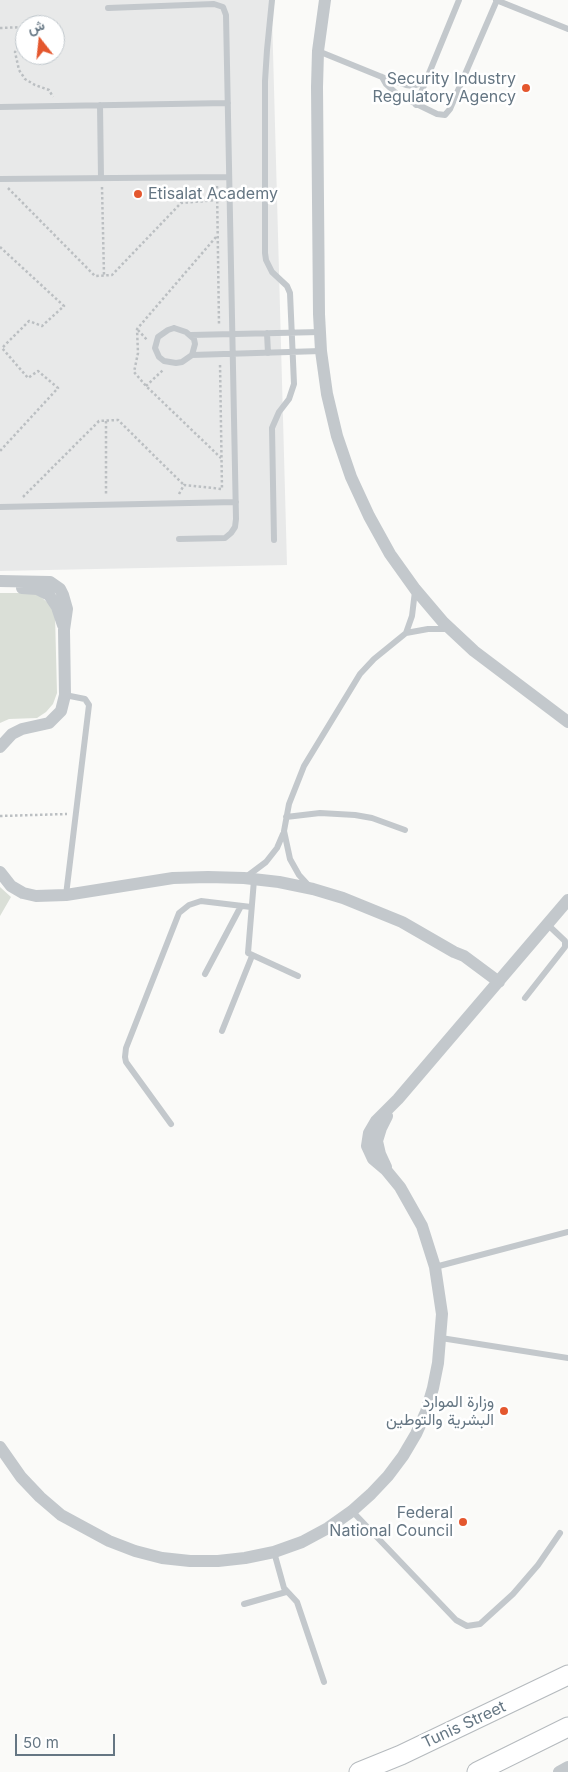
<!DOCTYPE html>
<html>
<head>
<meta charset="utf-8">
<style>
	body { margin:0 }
	#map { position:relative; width:568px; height:1772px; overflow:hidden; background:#fafaf8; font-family:Inter,Vazirmatn,sans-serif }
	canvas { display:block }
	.north { position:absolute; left:15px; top:15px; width:50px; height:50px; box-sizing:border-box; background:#fff; border:1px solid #c1c8cd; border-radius:50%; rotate:344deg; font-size:14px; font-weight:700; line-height:20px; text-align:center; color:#657683 }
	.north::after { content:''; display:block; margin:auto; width:18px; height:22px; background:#e4572e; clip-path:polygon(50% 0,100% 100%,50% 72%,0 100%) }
	.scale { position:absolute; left:15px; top:1734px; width:100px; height:22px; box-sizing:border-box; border:2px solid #657683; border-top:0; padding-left:6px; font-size:15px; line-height:18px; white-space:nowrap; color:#657683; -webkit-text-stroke:4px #fff; paint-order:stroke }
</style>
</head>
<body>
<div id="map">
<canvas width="568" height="1772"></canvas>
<div class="north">ش</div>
<div class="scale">50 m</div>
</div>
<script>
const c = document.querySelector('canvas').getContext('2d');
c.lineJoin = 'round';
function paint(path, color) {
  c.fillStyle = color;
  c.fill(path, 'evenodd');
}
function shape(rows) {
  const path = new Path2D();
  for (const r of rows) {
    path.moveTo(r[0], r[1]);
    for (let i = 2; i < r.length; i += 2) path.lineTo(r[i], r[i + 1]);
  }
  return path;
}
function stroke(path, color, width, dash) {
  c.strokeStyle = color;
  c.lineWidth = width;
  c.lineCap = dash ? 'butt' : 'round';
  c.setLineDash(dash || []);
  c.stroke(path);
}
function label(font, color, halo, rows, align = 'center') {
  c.font = font + ' Inter,Vazirmatn,sans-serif';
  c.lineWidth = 5;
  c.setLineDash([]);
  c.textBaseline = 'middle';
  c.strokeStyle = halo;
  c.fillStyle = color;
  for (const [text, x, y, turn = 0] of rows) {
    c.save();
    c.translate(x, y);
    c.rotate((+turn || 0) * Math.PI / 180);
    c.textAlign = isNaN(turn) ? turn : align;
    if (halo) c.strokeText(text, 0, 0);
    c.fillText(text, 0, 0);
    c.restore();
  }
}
paint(shape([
	[0,0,275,0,272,15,287,565,0,571],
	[25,25,55,25,55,55,25,55]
]), '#e8e9e9');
paint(shape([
	[0,593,31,593,40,596,49,604,55,615,57,693,53,704,46,712,37,718,9,719,0,723],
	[0,887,11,897,0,916]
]), '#dadfd7');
const primary = shape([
	[359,1772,401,1755,568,1675],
	[477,1772,568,1727]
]);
stroke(primary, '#b5babe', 21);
stroke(shape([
	[0,28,25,27],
	[25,39,15,52,19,70,25,79,35,85,49,90,53,97],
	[217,186,219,325],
	[102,187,104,275],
	[8,188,95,276,112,275,181,203,217,200],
	[216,237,137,329,138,353,134,372,146,386,221,458],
	[0,247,64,306,42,326,29,321,2,348,28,378,38,371,58,388,0,451],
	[138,330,148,341],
	[146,386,163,370],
	[106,421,106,495],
	[179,494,184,485,222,489,220,363],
	[23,497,99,421,118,420,184,485],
	[0,816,67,814]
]), '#bbbfc2', 2.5, [2.5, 2.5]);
stroke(shape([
	[272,0,267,50,265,81,265,253,266,260,272,272,287,286,290,293,294,384,289,399,279,412,272,428,274,540],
	[496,0,568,29],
	[108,8,214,4,223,7,226,15,236,519,235,527,231,533,225,538,179,539],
	[318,51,382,77,406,85,413,86,425,82],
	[382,77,386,84,398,95,437,114,445,115,450,109,497,0],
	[100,105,101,178],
	[416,105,459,0],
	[0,107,228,103],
	[0,179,229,177],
	[174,328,186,332,194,339,195,344,192,355,182,362,176,363,164,361,159,357,155,348,158,337,168,330,174,328],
	[267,333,268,353],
	[191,335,320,332],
	[192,355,321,351],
	[0,507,236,502],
	[406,633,412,616,415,591],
	[65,695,85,699,89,705,66,895],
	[286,817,320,813,355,815,372,818,405,830],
	[246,877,266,862,277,848,283,834],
	[254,880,248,953,298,976],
	[310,887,299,875,290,859,284,831,289,804,304,766,360,674,374,659,406,633,428,629,449,629],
	[205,974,241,906],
	[525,998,565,947,565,941,547,924],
	[222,1031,252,956],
	[171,1124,126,1062,125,1057,126,1048,179,913,189,905,201,901,251,907],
	[435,1267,568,1232],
	[441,1338,568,1358],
	[352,1511,456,1620,467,1626,480,1624,513,1594,538,1565,560,1533],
	[274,1552,284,1588,297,1602,324,1682],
	[244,1604,286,1592]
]), '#c3c8cc', 6);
stroke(shape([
	[325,0,318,51,317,87,319,314,321,351,327,394,337,436,351,477,369,516,390,554,415,589,443,622,474,651,568,722],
	[0,581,50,582,60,589,63,595,67,609,64,630,65,695,61,711,49,723,22,729,12,734,0,747],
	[22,588,37,589,49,595,57,607,63,625],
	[0,872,11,886,23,893,36,896,66,895,173,878,208,877,244,878,279,882,313,889,343,898,402,922,454,952,464,956,499,982],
	[386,1167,380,1154,377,1141,381,1128,387,1116],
	[0,1447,21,1477,40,1497,61,1515,109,1541,135,1551,162,1558,190,1561,218,1561,245,1558,274,1552,302,1542,328,1528,352,1511,371,1494,388,1476,403,1456,416,1434,426,1412,433,1388,438,1363,442,1314,435,1267,422,1226,400,1187,386,1170,373,1159,367,1146,369,1133,376,1121,398,1099,568,900],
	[559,1772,568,1767]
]), '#c3c8cc', 12);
stroke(primary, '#fff', 19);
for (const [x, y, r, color] of [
	[526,88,5,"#e4572e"],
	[138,194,5,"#e4572e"],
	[504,1411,5,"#e4572e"],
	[463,1522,5,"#e4572e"]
]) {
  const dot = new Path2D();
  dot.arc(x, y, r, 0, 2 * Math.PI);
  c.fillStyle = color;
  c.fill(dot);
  stroke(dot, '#fff', 2);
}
label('16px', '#657683', '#fff', [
	["Security Industry",516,79],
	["Regulatory Agency",516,97],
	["Etisalat Academy",148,194,"left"],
	["وزارة الموارد",494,1402],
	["البشرية والتوطين",494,1420],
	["Federal",453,1513],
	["National Council",453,1531]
], 'right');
label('16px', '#657683', '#fff', [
	["Tunis Street",464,1725,-25]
]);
</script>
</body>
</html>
